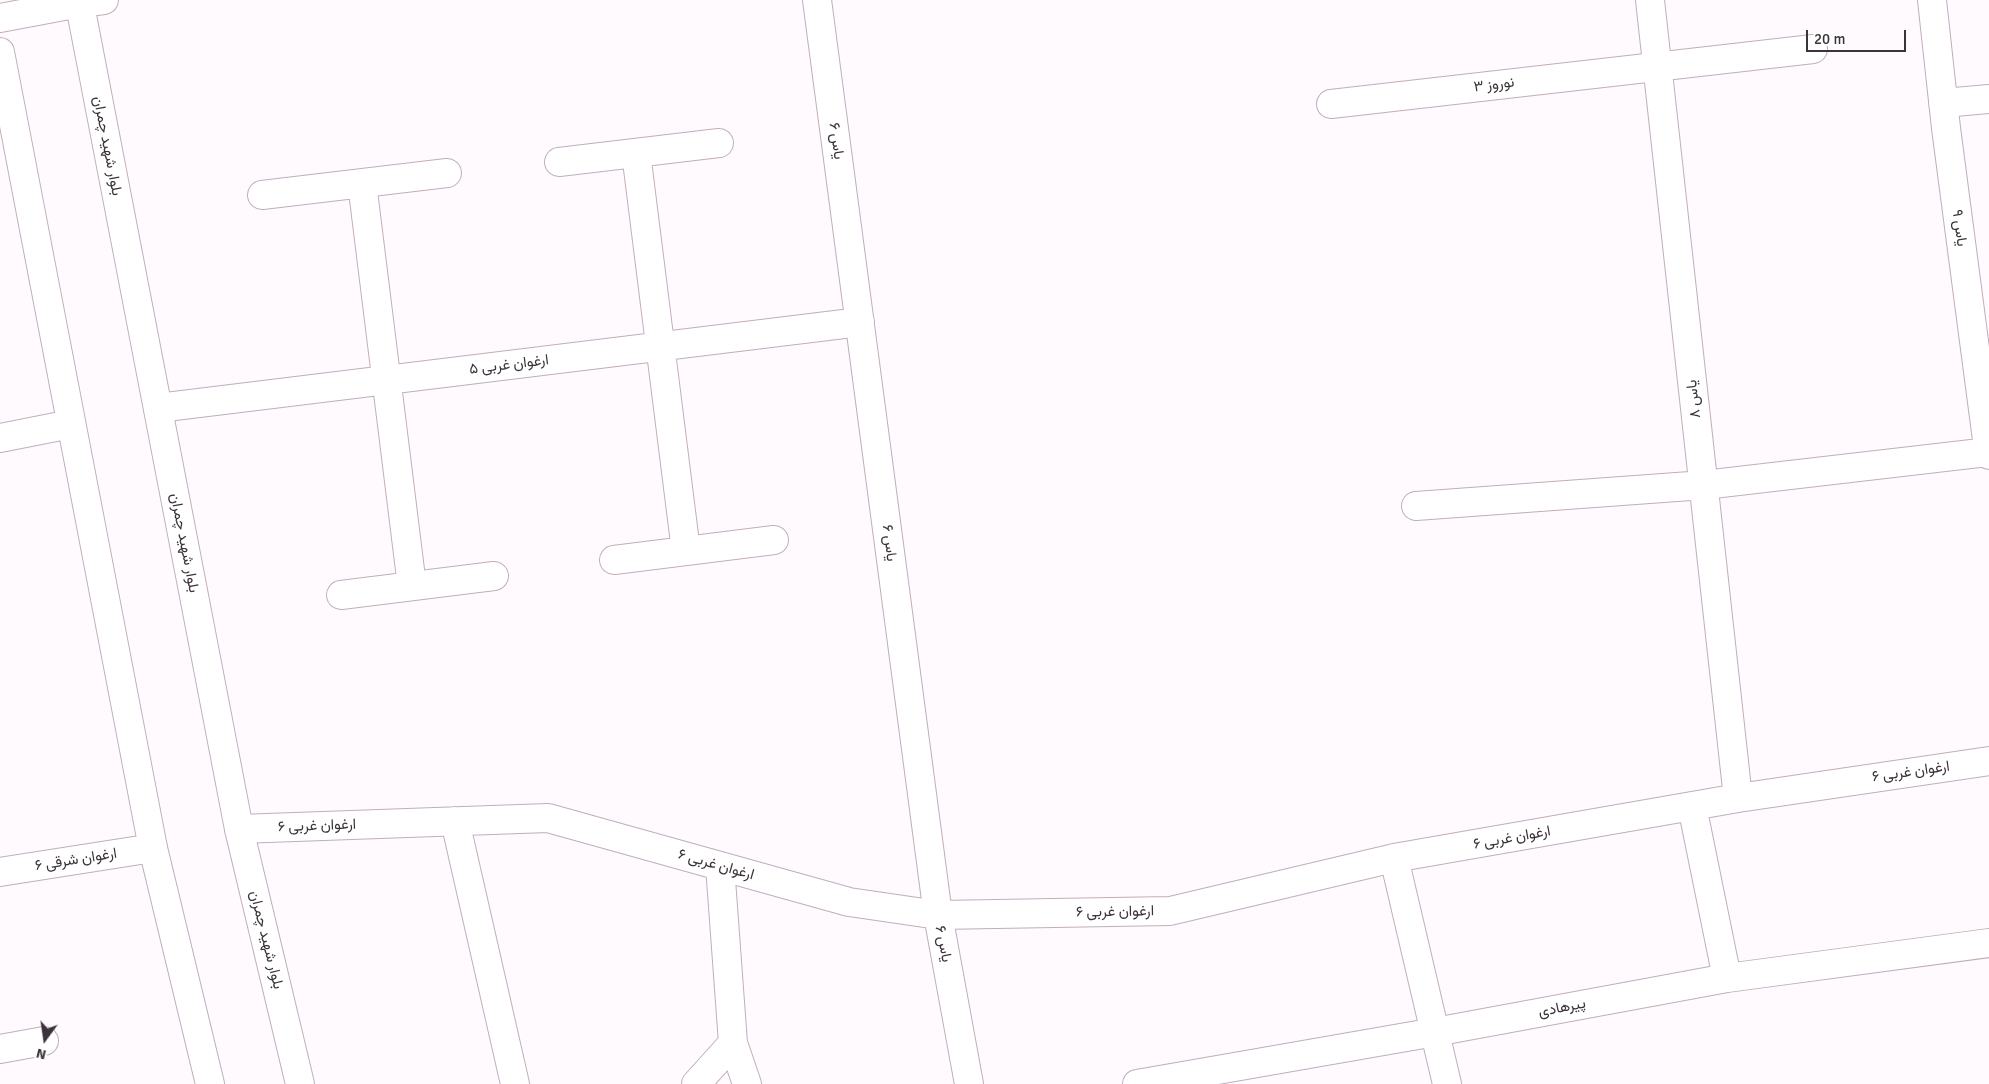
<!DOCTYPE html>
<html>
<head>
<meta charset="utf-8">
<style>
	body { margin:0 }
	#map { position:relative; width:1989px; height:1084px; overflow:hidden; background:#fefafe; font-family:Signika,sans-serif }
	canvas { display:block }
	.north { position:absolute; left:20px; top:1014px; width:50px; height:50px; -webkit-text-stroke:4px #fff; paint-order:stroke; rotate:194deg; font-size:14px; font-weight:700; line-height:20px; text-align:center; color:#3b333a }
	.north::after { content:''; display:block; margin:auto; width:18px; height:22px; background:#3b333a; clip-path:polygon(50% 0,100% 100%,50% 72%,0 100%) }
	.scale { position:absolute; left:1806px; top:30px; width:100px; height:22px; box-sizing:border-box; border:2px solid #3b333a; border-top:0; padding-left:6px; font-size:15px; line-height:18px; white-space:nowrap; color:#3b333a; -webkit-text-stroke:4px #fff; paint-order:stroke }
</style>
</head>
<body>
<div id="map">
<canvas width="1989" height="1084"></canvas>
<div class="north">N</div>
<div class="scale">20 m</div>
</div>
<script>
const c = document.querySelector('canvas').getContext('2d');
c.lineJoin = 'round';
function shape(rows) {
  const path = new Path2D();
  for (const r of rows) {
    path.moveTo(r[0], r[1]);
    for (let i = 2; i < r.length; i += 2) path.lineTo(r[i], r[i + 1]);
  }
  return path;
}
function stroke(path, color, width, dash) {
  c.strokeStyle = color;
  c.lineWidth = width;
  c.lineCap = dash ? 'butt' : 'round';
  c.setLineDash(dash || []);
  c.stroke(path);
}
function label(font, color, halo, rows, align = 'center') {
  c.font = font + ' Signika,Vazirmatn,sans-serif';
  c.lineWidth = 4.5;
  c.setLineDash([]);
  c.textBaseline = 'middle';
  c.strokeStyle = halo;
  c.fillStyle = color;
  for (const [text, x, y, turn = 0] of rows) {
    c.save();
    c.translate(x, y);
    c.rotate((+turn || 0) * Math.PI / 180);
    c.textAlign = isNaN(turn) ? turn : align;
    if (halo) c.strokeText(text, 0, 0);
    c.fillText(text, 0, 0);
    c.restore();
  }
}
const minor = shape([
	[817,0,938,915,969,1084],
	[1650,0,1738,798],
	[1932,0,1946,128,1989,455],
	[80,3,104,0],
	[1943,103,1989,99],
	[1331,104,1813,49],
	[636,153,686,551],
	[559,162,719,143],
	[362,183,412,586],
	[262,195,447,173],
	[158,408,860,322],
	[0,438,71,424],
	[1416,506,1704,485,1989,452],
	[614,560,774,540],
	[341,595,494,576],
	[1692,806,1727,978],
	[455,821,515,1084],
	[239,829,548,818,849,902,938,915,1170,911,1394,858,1738,798,1989,761],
	[1394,858,1447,1084],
	[0,872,153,848],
	[733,1043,747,1084],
	[0,1049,44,1041],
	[696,1084,733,1043,720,866],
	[1137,1084,1435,1032,1727,978,1989,943]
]);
const secondary = shape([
	[79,0,239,829,300,1084],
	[0,18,80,3],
	[0,52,153,848,210,1084]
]);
stroke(minor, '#c1adbe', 30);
stroke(secondary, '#c1adbe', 30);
stroke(minor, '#fff', 28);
stroke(secondary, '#fff', 28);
label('15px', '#3b333a', '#fff', [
	["نوروز ۳",1494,85,-7],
	["یاس ۶",836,141,82],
	["بلوار شهید چمران",107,146,79],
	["یاس ۹",1959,228,82],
	["ارغوان غربی ۵",509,365,-7],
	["یاس ۸",1694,399,-96],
	["بلوار شهید چمران",184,543,79],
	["یاس ۶",889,543,83],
	["ارغوان غربی ۶",1911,772,-8],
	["ارغوان غربی ۶",317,826,-2],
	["ارغوان غربی ۶",1512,838,-10],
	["ارغوان شرقی ۶",76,860,-9],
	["ارغوان غربی ۶",716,865,16],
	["ارغوان غربی ۶",1115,912,-1],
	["بلوار شهید چمران",266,940,76],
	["یاس ۶",943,944,79],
	["پیرهادی",1562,1008,-11]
]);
</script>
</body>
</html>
